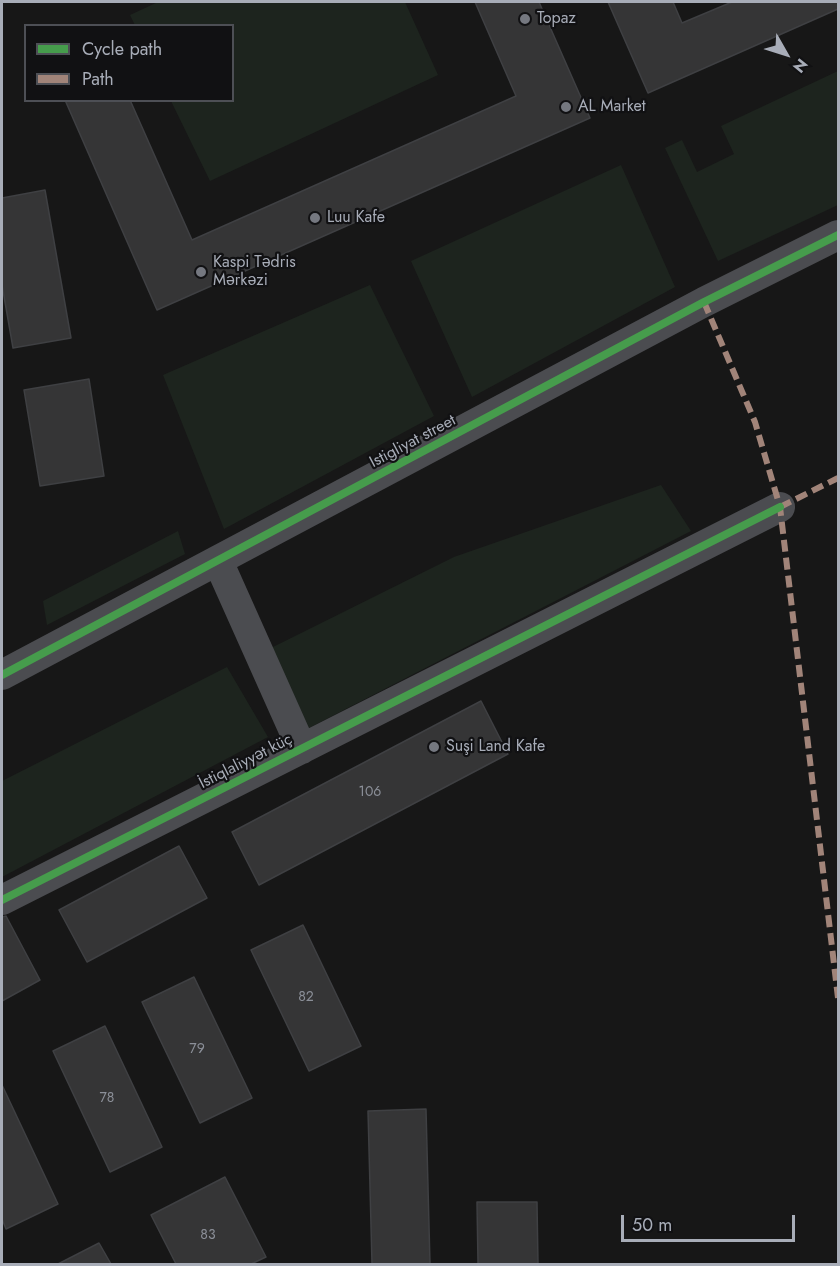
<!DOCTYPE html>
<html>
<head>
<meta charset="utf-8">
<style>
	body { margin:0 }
	#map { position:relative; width:840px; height:1266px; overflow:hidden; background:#171717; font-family:Jost,sans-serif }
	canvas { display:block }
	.frame { position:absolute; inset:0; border:3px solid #a8adb8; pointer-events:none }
	.legend { position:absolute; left:24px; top:24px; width:210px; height:78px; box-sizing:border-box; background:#111113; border:2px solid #4d4f55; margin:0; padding:8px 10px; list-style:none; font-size:18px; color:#a8adb8 }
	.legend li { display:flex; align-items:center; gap:12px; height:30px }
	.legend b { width:30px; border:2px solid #4d4f55 }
	.north { position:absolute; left:756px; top:24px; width:60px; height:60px; -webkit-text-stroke:4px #111113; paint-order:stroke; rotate:129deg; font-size:16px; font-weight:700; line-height:24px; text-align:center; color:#a8adb8 }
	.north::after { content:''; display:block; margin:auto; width:21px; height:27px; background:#a8adb8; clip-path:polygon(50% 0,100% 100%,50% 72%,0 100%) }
	.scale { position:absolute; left:621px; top:1215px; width:174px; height:27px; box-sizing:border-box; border:3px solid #a8adb8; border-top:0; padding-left:8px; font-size:18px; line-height:21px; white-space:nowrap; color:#a8adb8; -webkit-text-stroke:4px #111113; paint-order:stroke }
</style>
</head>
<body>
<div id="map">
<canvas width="840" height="1266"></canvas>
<div class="frame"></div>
<ul class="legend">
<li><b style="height:8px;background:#469c4c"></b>Cycle path</li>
<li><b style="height:8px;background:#a18479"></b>Path</li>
</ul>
<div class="north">N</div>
<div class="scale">50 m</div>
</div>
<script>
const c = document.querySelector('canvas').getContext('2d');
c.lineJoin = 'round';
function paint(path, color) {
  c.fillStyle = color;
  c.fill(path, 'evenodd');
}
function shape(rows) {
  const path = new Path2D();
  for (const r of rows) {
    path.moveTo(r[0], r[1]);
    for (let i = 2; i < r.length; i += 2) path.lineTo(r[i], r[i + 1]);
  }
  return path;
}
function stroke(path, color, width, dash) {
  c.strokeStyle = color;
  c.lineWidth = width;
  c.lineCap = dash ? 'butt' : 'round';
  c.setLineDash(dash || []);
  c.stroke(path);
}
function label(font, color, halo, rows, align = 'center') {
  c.font = font + ' Jost,sans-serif';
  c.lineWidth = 4.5;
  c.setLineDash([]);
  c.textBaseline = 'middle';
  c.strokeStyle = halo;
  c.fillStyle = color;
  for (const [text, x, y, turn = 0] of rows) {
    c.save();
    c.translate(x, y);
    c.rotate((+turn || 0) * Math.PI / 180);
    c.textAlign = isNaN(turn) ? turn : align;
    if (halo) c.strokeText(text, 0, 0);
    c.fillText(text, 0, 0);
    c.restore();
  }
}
paint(shape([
	[158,2,405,2,438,75,210,181,171,101,232,100,232,26,135,25,130,15],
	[838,71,838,205,718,261,665,148,682,140,697,172,734,154,721,126],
	[621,165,675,287,472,397,411,261],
	[370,285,434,416,224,529,163,375],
	[661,485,691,531,307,729,269,649,454,557],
	[178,531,185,554,47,625,43,601],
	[227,667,268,737,2,877,2,781]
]), '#1d241e');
const building = shape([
	[475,2,539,2,590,118,157,310,65,100,130,100,192,240,516,96,475,2],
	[608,2,673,2,682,23,732,2,838,2,838,9,648,93,608,2],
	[45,190,71,338,13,348,2,285,2,198,45,190],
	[89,379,104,476,40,486,24,390,89,379],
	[481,701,508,754,259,885,232,832,481,701],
	[179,846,207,898,87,962,59,910,179,846],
	[6,916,40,980,2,1001,2,917,6,916],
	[303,925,361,1046,309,1071,251,950,303,925],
	[194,977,252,1098,200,1123,142,1002,194,977],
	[105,1026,162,1147,110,1172,53,1051,105,1026],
	[2,1085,58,1204,6,1229,2,1219,2,1085],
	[426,1109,430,1264,372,1264,368,1111,426,1109],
	[225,1177,266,1257,251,1264,176,1264,151,1215,225,1177],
	[477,1202,537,1202,538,1264,478,1264,477,1202],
	[99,1243,111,1264,58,1264,99,1243]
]);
paint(building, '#353536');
stroke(building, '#3f4043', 1.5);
stroke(shape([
	[218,561,302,749],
	[2,675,704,302,838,235],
	[2,900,780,507]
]), '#4b4c50', 30);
stroke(shape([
	[704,302,755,422,780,507,838,998],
	[780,507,838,478]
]), '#a18479', 6, [12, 6]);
stroke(shape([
	[2,675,704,302,838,235],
	[2,900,780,507]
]), '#469c4c', 8);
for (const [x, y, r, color] of [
	[525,19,6,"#757880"],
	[566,107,6,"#757880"],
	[315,218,6,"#757880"],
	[201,272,6,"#757880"],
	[434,747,6,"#757880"]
]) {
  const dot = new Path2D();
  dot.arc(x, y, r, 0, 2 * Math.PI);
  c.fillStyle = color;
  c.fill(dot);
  stroke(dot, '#111113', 2);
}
label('14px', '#8b8f98', null, [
	["106",370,793],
	["82",306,998],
	["79",197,1050],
	["78",107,1099],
	["83",208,1236]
]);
label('16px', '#a8adb8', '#111113', [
	["Topaz",537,19],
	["AL Market",578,107],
	["Luu Kafe",327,218],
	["Kaspi Tədris",213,263],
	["Mərkəzi",213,281],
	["Suşi Land Kafe",446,747]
], 'left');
label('16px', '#a8adb8', '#111113', [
	["Istigliyat street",413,442,-28],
	["İstiqlaliyyət küç",246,762,-27]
]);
</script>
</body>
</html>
